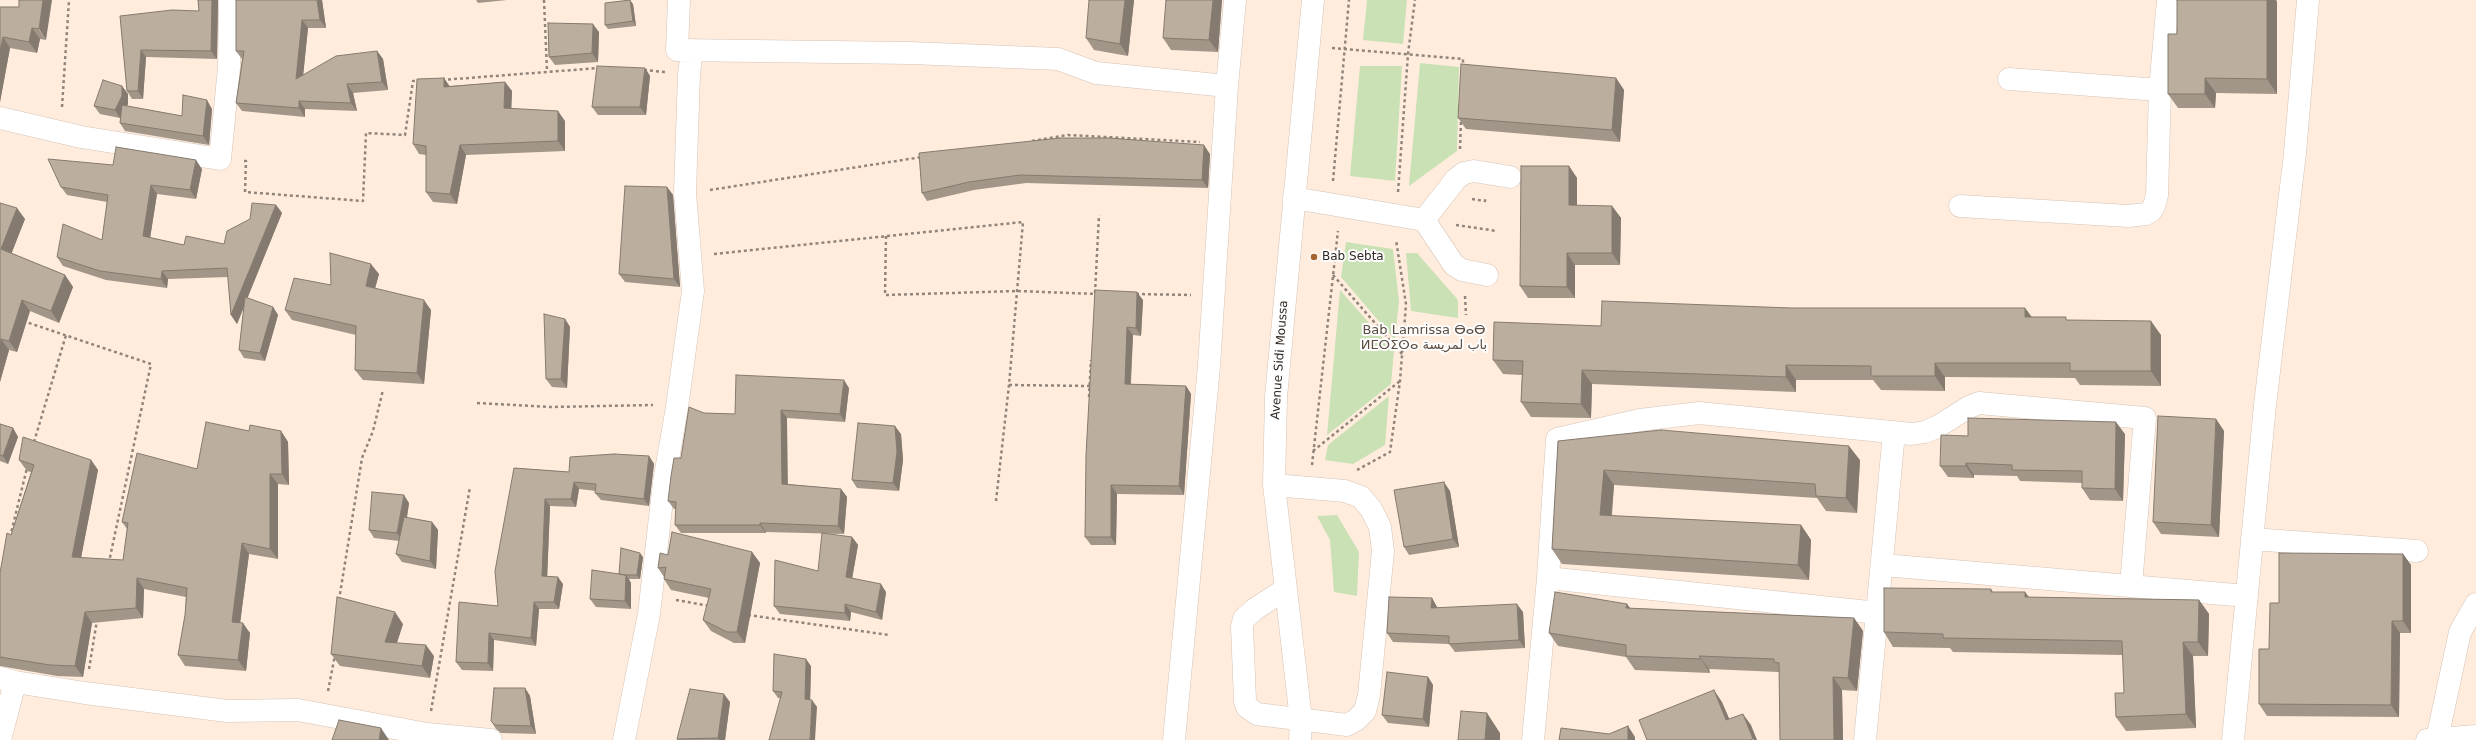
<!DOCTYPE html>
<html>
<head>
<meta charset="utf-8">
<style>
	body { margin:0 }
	canvas { display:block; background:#ffecdd }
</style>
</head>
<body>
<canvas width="2476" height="740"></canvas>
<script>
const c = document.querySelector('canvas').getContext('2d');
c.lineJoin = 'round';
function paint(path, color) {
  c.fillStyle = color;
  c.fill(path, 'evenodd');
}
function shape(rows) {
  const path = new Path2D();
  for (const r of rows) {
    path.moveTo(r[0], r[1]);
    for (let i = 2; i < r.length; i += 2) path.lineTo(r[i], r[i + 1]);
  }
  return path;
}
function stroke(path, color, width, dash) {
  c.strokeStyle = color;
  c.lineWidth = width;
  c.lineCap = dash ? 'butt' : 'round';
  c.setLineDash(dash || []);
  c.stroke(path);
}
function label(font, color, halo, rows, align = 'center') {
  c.font = font + ' "DejaVu Sans",Vazirmatn,"Noto Sans Tifinagh",sans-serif';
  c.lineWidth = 4;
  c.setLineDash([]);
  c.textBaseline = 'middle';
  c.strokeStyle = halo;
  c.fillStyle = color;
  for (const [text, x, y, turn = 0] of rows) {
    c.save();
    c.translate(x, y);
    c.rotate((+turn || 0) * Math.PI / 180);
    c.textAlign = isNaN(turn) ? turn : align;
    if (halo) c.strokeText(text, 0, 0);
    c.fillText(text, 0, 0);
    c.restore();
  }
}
paint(shape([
	[1367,0,1407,0,1403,44,1363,40],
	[1420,63,1459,67,1457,151,1409,186],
	[1360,66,1402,66,1395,181,1350,176],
	[1346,242,1393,249,1399,301,1395,340,1341,277],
	[1406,253,1417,253,1458,300,1458,318,1411,311],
	[1340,290,1394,351,1391,384,1327,435],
	[1389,396,1385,445,1353,464,1325,460,1328,445],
	[1337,515,1359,552,1357,596,1334,592,1330,540,1317,516]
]), '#cae1b5');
const minor = shape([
	[679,0,677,50,911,53,1058,59,1096,73,1227,86],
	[2009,79,2160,90],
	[0,118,81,137,220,159,229,68,230,0],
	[1294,198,1424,220,1454,265,1462,270,1487,275],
	[1960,206,2128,216,2146,214,2151,211,2154,206,2157,195,2160,90,2168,0],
	[1424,220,1456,179,1464,173,1474,171,1510,177],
	[1274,485,1345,491,1361,497,1371,509,1380,527,1383,551,1369,695,1365,711,1356,720,1347,725,1257,714,1247,707,1245,701,1242,626,1244,619,1255,609,1286,589],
	[2252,539,2417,551],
	[1883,565,2247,596],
	[1548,578,1878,613],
	[0,678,15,682,0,740],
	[15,682,85,693,227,711,298,710,427,734,491,740],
	[2437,739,2460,632,2476,604],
	[624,740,649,614,664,482,677,407,693,291,685,193,689,74,692,50],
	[1174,740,1209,366,1227,86,1235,0],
	[1300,740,1301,720,1274,485,1276,397,1313,0],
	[1533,740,1548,578,1557,439,1640,420,1699,413,1912,434,1925,432,1937,427,1969,407,1979,403,2145,418,2131,585],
	[1865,740,1894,433],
	[2233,740,2265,405,2295,153,2308,0],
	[2427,740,2476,736]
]);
stroke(minor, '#d5c3b5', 23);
stroke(shape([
	[544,0,547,71],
	[1332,48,1463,59,1463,67],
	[644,70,665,72],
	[442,80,599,68],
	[62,107,69,0],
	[1032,141,1068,135,1200,142],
	[1460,149,1461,120],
	[244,161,246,161,245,192,363,201,366,133,405,135,413,81,419,81],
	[1333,181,1349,0],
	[710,190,922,157],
	[1398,192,1408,54,1415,0],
	[1472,199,1485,201,1485,197],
	[1456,225,1497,231],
	[886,236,885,295,1017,291,1097,294],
	[714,254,1023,222,1009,385,996,501],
	[1333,275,1402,354],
	[1095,293,1099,215],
	[1136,294,1191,295],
	[1465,296,1466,315],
	[23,321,151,364,109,562],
	[1009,385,1091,386],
	[1089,397,1091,360],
	[477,403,551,407,653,405],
	[34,442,66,335],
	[1313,451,1400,381],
	[1312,465,1338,231],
	[1357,470,1390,452,1400,381,1406,304,1396,240],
	[10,537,27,468],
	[339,600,362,458,373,431,383,390],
	[676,600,710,606],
	[748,615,889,635],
	[89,669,97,620],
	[328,691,335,655],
	[431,711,470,487]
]), '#91857b', 2.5, [3, 3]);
stroke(minor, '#fff', 22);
paint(shape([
	[19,0,46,40,40,39,37,53,10,48,0,102,0,7,19,7],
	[198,0,218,0,217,59,146,57,143,99,132,99,127,91,120,16,199,11],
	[322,0,326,28,308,28,303,75,377,51,383,59,388,90,353,93,357,111,305,109,305,117,242,111,236,103,242,59,236,51],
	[476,0,507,0,478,3],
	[1134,0,1128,56,1094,50,1086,38],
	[1222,0,1218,52,1171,50,1163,38],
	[2177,0,2276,0,2277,2,2277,94,2216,93,2215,108,2178,108,2168,94,2177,34],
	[633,4,636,26,608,29,605,25],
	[599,32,598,62,555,65,549,57],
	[645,68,650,76,646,115,598,115,592,107],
	[1616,78,1624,90,1620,142,1466,129,1458,118],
	[505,82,512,91,511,109,565,121,565,151,466,155,457,204,433,202,426,192,426,155,419,154,413,144,450,86],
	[122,86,128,94,128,104,127,106,182,116,212,109,209,145,125,131,120,123,120,118,100,114,94,106],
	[919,153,1210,154,1208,188,1026,183,974,190,927,201,922,193],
	[113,165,202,169,196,199,157,194,150,238,184,245,224,244,276,205,282,213,247,298,273,307,278,315,265,361,244,358,239,350,244,307,237,324,231,315,228,277,168,279,167,288,106,280,63,266,57,257,102,240,107,202,67,195,61,187],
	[1569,166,1577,178,1577,206,1612,206,1621,218,1620,265,1575,265,1575,298,1528,298,1520,286],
	[667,187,673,195,680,287,625,282,619,274],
	[0,203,25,219,11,253,65,275,73,287,59,323,30,311,17,352,9,350,0,382],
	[379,274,375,288,431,310,424,384,363,380,355,370,356,335,292,320,285,310,331,285],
	[1095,290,1143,300,1141,336,1133,335,1131,384,1186,386,1191,394,1184,495,1117,494,1116,545,1091,545,1085,537],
	[1791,308,2025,308,2032,317,2068,320,2161,335,2161,386,2080,385,2075,378,1945,377,1945,391,1881,390,1873,380,1796,380,1796,392,1592,384,1591,418,1531,417,1521,402,1522,375,1503,374,1493,360,1601,326],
	[565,319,570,327,567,388,552,387,546,379],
	[849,388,845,422,787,418,787,484,841,489,847,497,844,534,766,532,766,533,681,533,675,525,676,509,674,509,668,501,681,458,704,413,735,414],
	[2216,419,2224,431,2219,537,2161,534,2153,522],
	[0,424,13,428,18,437,8,464,0,461],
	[249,431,281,431,288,442,289,485,278,484,278,559,249,554,240,623,250,633,246,671,185,666,178,655,185,615,186,597,144,589,143,618,92,623,83,677,57,676,0,666,0,573,11,535,31,472,27,471,19,460,91,460,98,470,81,558,123,560,127,529,122,522],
	[901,434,903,460,899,491,857,488,852,480],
	[2125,434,2123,501,2090,500,2082,488,2082,483,2020,481,2017,476,1974,475,1974,478,1948,477,1940,466,1968,436],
	[1558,441,1860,460,1857,513,1826,511,1817,498,1614,485,1612,516,1801,525,1811,540,1809,580,1562,564,1552,549],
	[649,456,654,464,649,506,601,500,595,493,596,491,579,489,576,507,550,506,547,576,563,584,559,609,539,609,536,646,494,640,493,671,462,670,456,662,498,606,514,468,569,472],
	[1450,491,1459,547,1409,555,1404,547],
	[409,503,407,518,432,522,438,530,436,569,402,562,396,554,399,541,374,538,369,530],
	[852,537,858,545,852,578,886,592,882,620,851,612,850,621,780,614,774,606,818,571],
	[752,552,760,563,745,643,734,643,711,631,703,620,709,598,671,590,664,579,664,577,658,568,668,555],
	[2403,554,2411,565,2411,633,2400,633,2399,717,2267,716,2259,704,2279,603],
	[643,557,640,579,629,579,631,583,631,609,596,607,590,599,619,574],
	[1991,589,1993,592,2025,592,2029,597,2199,600,2209,614,2208,656,2193,656,2196,728,2126,731,2116,717,2124,693,2123,655,1953,652,1950,648,1893,647,1884,632],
	[1432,598,1437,607,1437,608,1523,612,1525,648,1455,652,1449,644,1393,642,1387,633],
	[1627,604,1630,608,1854,618,1863,631,1857,691,1842,690,1843,740,1780,740,1779,672,1709,669,1710,673,1635,670,1626,657,1558,646,1549,633],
	[403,624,397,643,434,656,430,678,340,666,331,654],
	[811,666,810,700,817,707,778,698,773,691],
	[1428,677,1433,685,1429,727,1388,723,1382,715],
	[525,688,530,696,536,734,501,733,496,729,491,721],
	[730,702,725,740,677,740,677,739]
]), '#a29688');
paint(shape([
	[43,0,52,0,46,40,39,29],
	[212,0,218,0,217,59,211,51],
	[317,0,322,0,326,28,320,20],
	[630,0,633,4,636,26,633,21],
	[1125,0,1134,0,1128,56,1120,44],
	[1213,0,1222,0,1218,52,1209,40],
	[2267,0,2276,0,2277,2,2277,94,2267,79],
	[302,20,308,28,302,87,296,79],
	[593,24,599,32,598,62,592,53],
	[32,28,40,39,37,53,29,42],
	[3,37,10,48,0,102,0,52],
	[141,50,146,57,143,99,138,91],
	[377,51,383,59,388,90,382,82],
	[645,68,650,76,646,115,640,107],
	[444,78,451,88,444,87],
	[1616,78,1624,90,1620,142,1612,130],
	[2205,78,2216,93,2215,108,2205,94],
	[505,82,512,91,511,118,504,108],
	[347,84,353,93,357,111,351,103],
	[122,86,128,94,128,104,120,118,115,110],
	[207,100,212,109,209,145,203,136],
	[299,101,305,109,305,117,299,108],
	[558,111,565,121,565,151,558,141],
	[460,145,466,155,457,204,450,194],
	[1204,145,1210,154,1208,188,1202,180],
	[196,160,202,169,196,199,190,190],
	[1569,166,1577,178,1577,217,1569,205],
	[151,185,157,194,149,245,143,236],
	[667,187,673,195,680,287,674,279],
	[276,205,282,213,237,324,231,315],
	[1612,206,1621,218,1620,265,1612,253],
	[17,208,25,219,9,260,1,249],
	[1567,253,1575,265,1575,298,1567,287],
	[371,264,379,274,373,296,366,286],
	[162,271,168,279,167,288,161,279],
	[65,275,73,287,59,323,51,311],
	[1137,292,1143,300,1141,336,1136,328],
	[22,300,30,311,17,352,9,341],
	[424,300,431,310,424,384,417,373],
	[273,307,278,315,265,361,260,353],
	[2025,308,2035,322,2025,317],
	[565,319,570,327,567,388,561,379],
	[2151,321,2161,335,2161,386,2151,371],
	[1127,327,1133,335,1130,392,1125,384],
	[1,339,9,350,0,382,0,344],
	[1935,363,1945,377,1945,391,1935,376],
	[1786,365,1796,380,1796,392,1786,377],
	[1582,370,1592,384,1591,418,1581,404],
	[844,380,849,388,845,422,840,414],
	[1186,386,1191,394,1184,495,1179,486],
	[781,410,787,418,788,492,782,484],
	[2216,419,2224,431,2219,537,2211,525],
	[2116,422,2125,434,2123,501,2115,489],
	[895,426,901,434,903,460,899,491,893,483],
	[13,428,18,437,8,464,3,456],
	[281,431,288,442,289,485,282,474],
	[1849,446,1860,460,1857,513,1846,498],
	[649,456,654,464,649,506,644,499],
	[91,460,98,470,79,568,72,557],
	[1966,463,1974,475,1974,478,1966,466],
	[1604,470,1614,485,1610,530,1600,515],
	[270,474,278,484,278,559,270,549],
	[574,482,579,489,576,507,571,499],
	[1444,482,1450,491,1459,547,1453,539],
	[1111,485,1117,494,1116,545,1111,537],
	[841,489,847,497,844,534,838,526],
	[404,495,409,503,403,541,397,533],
	[545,499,550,506,547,583,542,576],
	[432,522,438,530,436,569,430,561],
	[760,523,766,532,766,533,760,525],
	[1801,525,1811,540,1809,580,1798,565],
	[852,537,858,545,851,585,846,577],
	[242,543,249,554,239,632,232,622],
	[752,552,760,563,745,643,737,632],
	[640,553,643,557,640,579,637,575],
	[2403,554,2411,565,2411,633,2403,621],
	[626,575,631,583,631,609,625,601],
	[558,577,563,584,559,609,554,602],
	[137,578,144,589,143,618,136,608],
	[881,584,886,592,882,620,876,612],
	[2025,592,2035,606,2025,597],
	[1432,598,1437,607,1437,616,1431,608],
	[2199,600,2209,614,2208,656,2198,642],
	[534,602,539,609,536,646,531,638],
	[845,604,851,612,850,621,845,613],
	[1517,604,1523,612,1525,648,1519,640],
	[1627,604,1636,617,1626,608],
	[85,612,92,623,83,677,75,666],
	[395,612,403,624,393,654,385,642],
	[1854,618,1863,631,1857,691,1848,678],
	[2392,621,2400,633,2399,717,2391,705],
	[243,623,250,633,246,671,238,660],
	[489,633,494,640,493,671,488,663],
	[2183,642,2193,656,2196,728,2186,714],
	[426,645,434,656,430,678,422,666],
	[1699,656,1709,669,1710,673,1701,659],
	[806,659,811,666,810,706,805,699],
	[1428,677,1433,685,1429,727,1423,719],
	[1833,677,1842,690,1843,740,1834,740],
	[525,688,530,696,536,734,531,726],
	[1714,690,1722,702,1735,732,1726,720],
	[724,694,730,702,725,740,719,740,718,738],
	[812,700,817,707,815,740,810,740],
	[1487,713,1500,733,1500,740,1485,740],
	[1743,714,1751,725,1757,740,1754,740,1753,739],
	[1628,726,1635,737,1635,740,1628,740],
	[381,728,389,740,379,740]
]), '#847a6f');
const building = shape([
	[19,0,43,0,39,29,32,28,29,42,3,37,0,52,0,7,19,7,19,0],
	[198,0,212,0,211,51,141,50,138,91,127,91,120,16,172,10,199,11,198,0],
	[236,0,317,0,320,20,302,20,296,79,336,56,377,51,382,82,347,84,351,103,299,101,299,108,236,103,244,51,236,51,236,0],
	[630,0,633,21,605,25,605,3,630,0],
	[1089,0,1125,0,1120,44,1086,38,1089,0],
	[1166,0,1213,0,1209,40,1163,38,1166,0],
	[2177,0,2267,0,2267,79,2205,78,2205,94,2168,94,2168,34,2177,34,2177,0],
	[548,23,593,24,592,53,549,57,548,23],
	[1461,64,1616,78,1612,130,1458,118,1461,64],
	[597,66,645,68,640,107,592,107,597,66],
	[444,78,444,87,505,82,504,108,558,111,558,141,460,145,450,194,426,192,426,146,413,144,417,79,444,78],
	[103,80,122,86,122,96,115,110,94,106,103,80],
	[183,95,207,100,203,136,120,123,122,105,182,116,183,95],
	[1060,138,1108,138,1204,145,1202,180,1020,175,969,182,922,193,919,153,1060,138],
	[116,147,196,160,190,190,151,185,143,236,184,245,186,236,224,244,227,231,250,219,252,203,276,205,231,315,227,268,162,271,161,279,100,271,57,257,63,224,102,240,108,195,61,187,48,159,113,165,116,147],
	[1521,166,1569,166,1569,205,1612,206,1612,253,1567,253,1567,287,1520,286,1521,166],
	[625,186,667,187,674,279,619,274,625,186],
	[0,203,17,208,1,249,65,275,51,311,22,300,9,341,1,339,0,344,0,203],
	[330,253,371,264,366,286,424,300,417,373,355,370,356,326,285,310,294,278,331,285,330,253],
	[1095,290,1137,292,1136,328,1127,327,1125,384,1186,386,1179,486,1111,485,1111,537,1085,537,1086,455,1095,290],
	[245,297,273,307,260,353,239,350,245,297],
	[1602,301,1791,308,2025,308,2025,317,2066,317,2066,320,2151,321,2151,371,2070,371,2070,363,1935,363,1935,376,1871,376,1871,366,1786,365,1786,377,1582,370,1581,404,1521,402,1523,361,1493,360,1494,322,1601,326,1602,301],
	[544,314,565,319,561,379,546,379,544,314],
	[736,375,844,380,840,414,781,410,782,484,841,489,838,526,760,523,760,525,675,525,676,502,668,501,671,476,674,458,681,458,689,407,704,413,735,414,736,375],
	[2158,416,2216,419,2211,525,2153,522,2158,416],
	[1968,418,2116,422,2115,489,2082,488,2082,471,2012,470,2012,465,1966,463,1966,466,1940,466,1941,435,1968,436,1968,418],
	[206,422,249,431,250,425,281,431,282,474,270,474,270,549,242,543,232,622,243,623,238,660,178,655,185,615,187,588,137,578,136,608,85,612,75,666,50,665,0,657,0,573,7,533,11,535,34,465,19,460,23,437,91,460,72,557,123,560,128,523,122,522,137,453,197,469,206,422],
	[858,423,895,426,897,452,893,483,852,480,858,423],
	[0,424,13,428,3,456,0,455,0,424],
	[1661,430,1849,446,1846,498,1816,496,1815,484,1604,470,1600,515,1801,525,1798,565,1552,549,1558,441,1661,430],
	[614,454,649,456,644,499,595,493,596,484,574,482,571,499,545,499,542,576,558,577,554,602,534,602,531,638,489,633,488,663,456,662,459,602,498,606,495,571,514,468,569,472,570,457,614,454],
	[1444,482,1453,539,1404,547,1394,490,1444,482],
	[372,492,404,495,397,533,369,530,372,492],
	[404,517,432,522,430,561,396,554,404,517],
	[672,532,752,552,737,632,727,632,703,620,711,589,664,579,666,567,658,568,660,553,668,555,672,532],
	[822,533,852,537,846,577,881,584,876,612,845,604,845,613,774,606,775,560,818,571,822,533],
	[621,548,640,553,637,575,625,575,619,574,621,548],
	[2279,553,2403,554,2403,621,2392,621,2391,705,2259,704,2259,649,2269,649,2270,603,2279,603,2279,553],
	[592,570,626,575,625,601,590,599,592,570],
	[1884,588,1991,589,1991,592,2025,592,2025,597,2199,600,2198,642,2183,642,2186,714,2116,717,2115,693,2124,693,2122,641,1943,638,1943,634,1884,632,1884,588],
	[1555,592,1627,604,1626,608,1854,618,1848,678,1833,677,1834,740,1780,740,1779,663,1774,662,1774,659,1699,656,1701,659,1626,656,1626,645,1549,633,1555,592],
	[337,597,395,612,385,642,426,645,422,666,331,654,337,597],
	[1389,597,1432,598,1431,608,1517,604,1519,640,1449,644,1449,636,1387,633,1389,597],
	[774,654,806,659,805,699,812,700,810,740,769,740,782,692,773,691,774,654],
	[1387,672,1428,677,1423,719,1382,715,1387,672],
	[494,688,525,688,531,726,495,725,491,721,494,688],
	[690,689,724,694,718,738,677,739,690,689],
	[1714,690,1726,720,1743,714,1753,739,1750,740,1647,740,1639,720,1714,690],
	[1461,711,1487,713,1485,740,1458,740,1461,711],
	[339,720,381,728,379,740,332,740,339,720],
	[1628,726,1628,740,1559,740,1561,728,1609,734,1628,726]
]);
paint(building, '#bcae9e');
stroke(building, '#847a6f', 1);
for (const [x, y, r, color] of [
	[1314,257,4,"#a66431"]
]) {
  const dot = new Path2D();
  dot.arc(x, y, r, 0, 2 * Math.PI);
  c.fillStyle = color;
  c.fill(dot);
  stroke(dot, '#fdfdfd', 1.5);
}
label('12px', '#302923', '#fdfdfd', [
	["Bab Sebta",1322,257]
], 'left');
label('12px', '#302923', '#fdfdfd', [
	["Avenue Sidi Moussa",1280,360,-86]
]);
label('13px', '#5c4d41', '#fdfdfd', [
	["Bab Lamrissa ⴱⴰⴱ",1424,331],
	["ⵍⵎⵔⵉⵙⴰ باب لمريسة",1424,346]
]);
</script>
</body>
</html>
